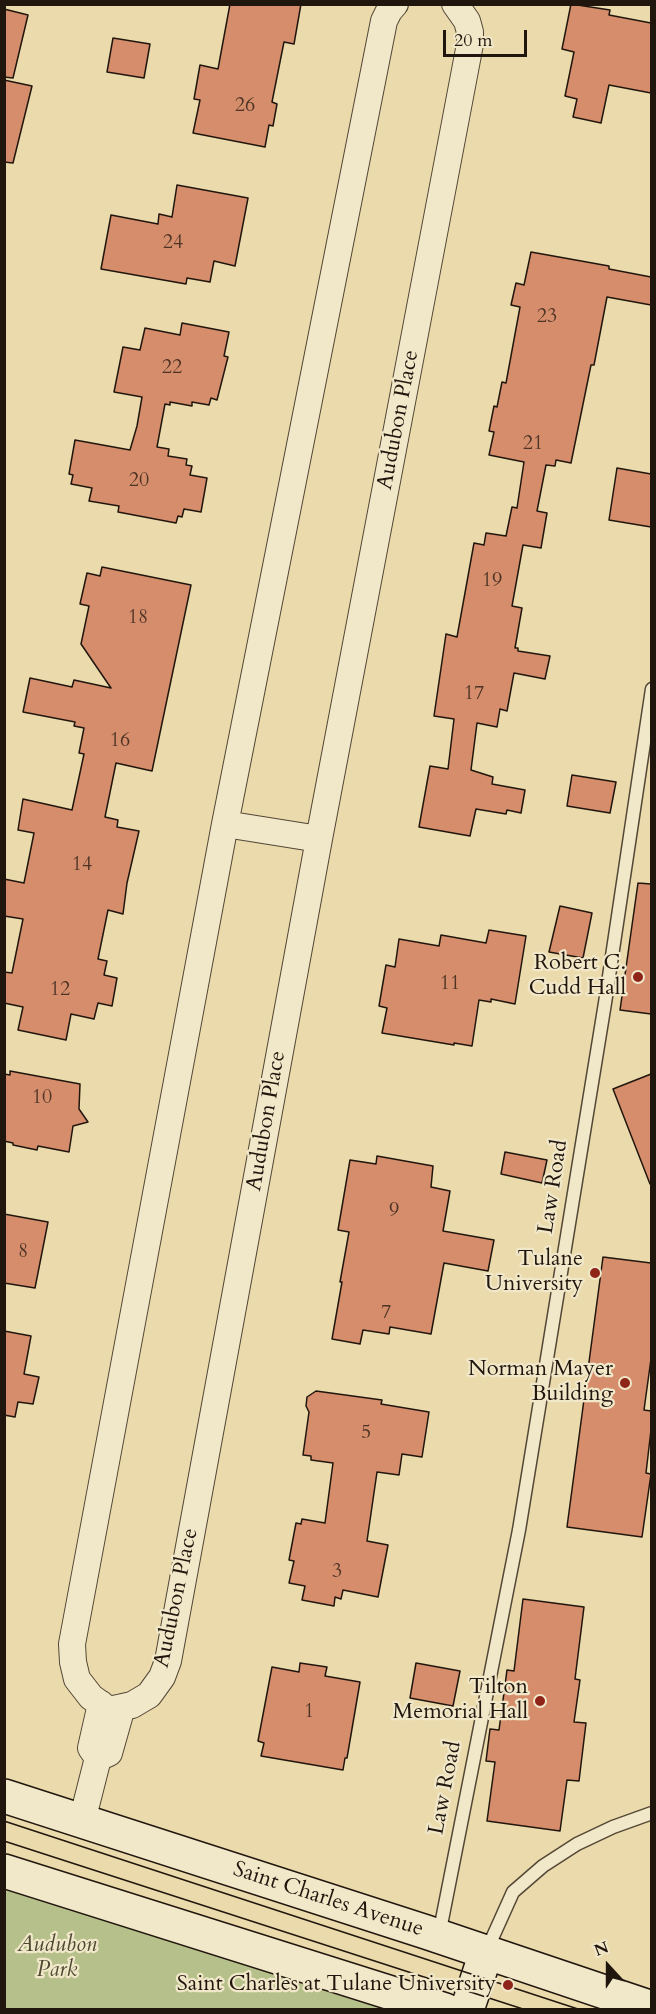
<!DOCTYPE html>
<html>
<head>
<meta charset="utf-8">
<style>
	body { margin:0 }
	#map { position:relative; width:656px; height:2014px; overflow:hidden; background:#eadaac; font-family:Cardo,serif }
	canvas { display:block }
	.frame { position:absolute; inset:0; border:6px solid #21160d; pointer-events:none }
	.north { position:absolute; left:578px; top:1936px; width:60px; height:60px; -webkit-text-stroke:4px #f1e7c9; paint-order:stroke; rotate:339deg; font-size:16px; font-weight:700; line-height:24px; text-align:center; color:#21160d }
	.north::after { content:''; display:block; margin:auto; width:21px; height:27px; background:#21160d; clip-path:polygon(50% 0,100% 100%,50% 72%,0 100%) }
	.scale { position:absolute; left:443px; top:30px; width:84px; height:27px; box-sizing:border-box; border:3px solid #21160d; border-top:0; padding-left:8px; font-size:18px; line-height:21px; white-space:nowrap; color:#21160d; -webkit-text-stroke:4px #f1e7c9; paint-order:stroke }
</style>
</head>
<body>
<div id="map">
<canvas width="656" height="2014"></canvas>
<div class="frame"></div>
<div class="north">N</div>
<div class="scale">20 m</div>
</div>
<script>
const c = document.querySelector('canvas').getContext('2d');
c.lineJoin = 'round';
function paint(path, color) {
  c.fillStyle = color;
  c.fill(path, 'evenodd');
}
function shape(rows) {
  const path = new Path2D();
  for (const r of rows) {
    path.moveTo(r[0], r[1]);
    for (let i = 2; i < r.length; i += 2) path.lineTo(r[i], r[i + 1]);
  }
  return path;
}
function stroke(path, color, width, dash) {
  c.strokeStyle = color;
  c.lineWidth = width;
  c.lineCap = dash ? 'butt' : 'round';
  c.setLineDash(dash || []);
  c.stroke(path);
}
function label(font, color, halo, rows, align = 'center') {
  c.font = font + ' Cardo,serif';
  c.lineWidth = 4.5;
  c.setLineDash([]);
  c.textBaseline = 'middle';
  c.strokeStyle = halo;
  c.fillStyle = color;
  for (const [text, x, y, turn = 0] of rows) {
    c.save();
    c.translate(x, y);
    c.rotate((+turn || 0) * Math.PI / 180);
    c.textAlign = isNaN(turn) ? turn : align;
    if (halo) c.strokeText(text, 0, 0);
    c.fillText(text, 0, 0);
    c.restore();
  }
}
paint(shape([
	[5,1888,58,1906,391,2009,5,2010]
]), '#b6c08a');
const building = shape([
	[230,4,301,4,294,44,284,42,272,102,277,104,273,126,269,125,265,147,193,133,200,100,194,99,200,65,218,69,230,4],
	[571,4,610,10,609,15,651,23,651,93,609,85,601,123,573,117,577,99,565,96,574,52,562,49,571,4],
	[4,9,28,15,13,78,4,77,4,9],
	[113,38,150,44,144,78,107,72,113,38],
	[4,80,32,86,13,163,4,162,4,80],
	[177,185,248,198,235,266,214,261,210,282,187,278,186,284,101,269,111,215,158,224,159,214,172,217,177,185],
	[531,252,609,266,609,269,651,277,651,305,607,297,594,365,591,365,571,463,556,460,555,466,546,465,537,511,547,513,541,548,523,545,512,606,522,608,515,648,518,648,518,651,550,656,545,679,514,673,507,711,500,709,497,727,477,723,471,770,493,777,492,784,525,790,521,813,507,810,506,814,476,809,470,836,419,827,430,766,448,769,454,719,434,716,446,634,457,637,474,543,484,545,486,533,506,536,512,507,517,508,524,462,489,455,494,432,489,431,494,406,497,407,502,382,506,383,520,307,511,305,516,283,524,285,531,252],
	[182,323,229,332,224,356,228,357,217,400,211,398,209,405,192,402,192,406,170,402,170,405,165,404,157,447,169,449,168,456,187,459,186,465,192,466,190,475,207,478,201,512,184,509,182,517,178,516,176,523,118,512,119,506,89,501,92,488,71,484,73,475,69,474,75,440,130,450,137,426,142,397,114,392,123,347,140,350,145,328,180,335,182,323],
	[617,468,651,474,651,527,609,520,617,468],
	[102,567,191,585,152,771,116,763,105,817,118,820,117,827,139,831,127,883,123,914,108,910,98,959,107,961,104,975,117,978,112,1006,98,1003,94,1019,71,1014,66,1040,18,1030,23,1007,4,1003,4,972,12,973,23,919,4,916,4,879,24,883,34,833,18,830,23,799,72,810,84,754,79,753,84,728,74,726,75,722,23,712,30,678,72,687,74,680,111,688,81,644,89,606,80,604,87,573,100,576,102,567],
	[572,775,616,782,610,813,567,806,572,775],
	[638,883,651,884,651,1014,620,1010,638,883],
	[560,906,592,913,583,958,549,952,560,906],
	[489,930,526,936,515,1004,491,999,491,1002,479,1000,472,1046,454,1043,454,1045,382,1033,387,1008,379,1006,386,965,395,967,399,939,439,946,441,935,486,943,489,930],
	[10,1071,80,1084,79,1109,88,1122,73,1126,69,1152,38,1146,37,1150,13,1145,13,1143,4,1141,4,1074,10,1075,10,1071],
	[651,1074,651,1184,650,1184,613,1089,651,1074],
	[505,1152,547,1160,542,1183,501,1174,505,1152],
	[377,1156,433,1166,431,1187,450,1191,443,1231,494,1240,488,1271,444,1263,431,1334,390,1327,389,1334,363,1330,360,1344,332,1339,342,1282,340,1282,349,1232,338,1230,350,1160,376,1164,377,1156],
	[4,1214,48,1222,35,1288,4,1283,4,1214],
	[603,1257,651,1263,651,1359,644,1410,651,1411,651,1430,646,1473,651,1474,642,1537,567,1527,603,1257],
	[4,1331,31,1336,24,1374,39,1377,33,1404,18,1402,15,1417,4,1415,4,1331],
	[316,1391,382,1400,381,1404,429,1412,422,1457,402,1454,399,1475,377,1472,367,1541,388,1545,378,1597,343,1590,341,1599,335,1597,334,1606,302,1600,305,1586,289,1583,294,1561,289,1560,296,1523,301,1524,302,1519,325,1523,333,1463,311,1460,311,1456,303,1455,309,1412,306,1406,307,1397,316,1391],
	[523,1599,584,1607,575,1679,580,1680,574,1722,586,1723,579,1781,567,1780,560,1831,487,1821,495,1762,486,1761,490,1729,499,1730,507,1670,514,1671,523,1599],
	[300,1663,327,1667,325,1676,360,1682,347,1758,345,1758,343,1770,261,1756,264,1743,258,1741,272,1667,299,1672,300,1663],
	[416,1663,460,1671,453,1706,410,1698,416,1663]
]);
paint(building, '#d58d6c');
stroke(building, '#21160d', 1.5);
const lane = shape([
	[439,1935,519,1530,605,1003,652,689],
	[486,1952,513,1892,543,1866,577,1844,613,1827,652,1813]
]);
const street = shape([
	[395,4,389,11,384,21,225,824,72,1644,73,1662,77,1679,91,1697,109,1710,132,1705,149,1695,162,1677,168,1661,319,839,470,44,470,32,467,21,455,4],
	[225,824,319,839],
	[98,1758,109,1753,122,1707],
	[98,1758,91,1748,101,1704],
	[82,1821,98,1758]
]);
const secondary = shape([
	[4,1796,426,1932,652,2008],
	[4,1871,445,2010],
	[467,2010,486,1953]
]);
stroke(lane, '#534735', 15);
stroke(street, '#534735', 28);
stroke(secondary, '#21160d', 36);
stroke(lane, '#f1e7c9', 12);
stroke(street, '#f1e7c9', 26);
stroke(secondary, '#f1e7c9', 33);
stroke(shape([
	[4,1821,581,2010],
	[4,1841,526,2010]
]), '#21160d', 1.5);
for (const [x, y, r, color] of [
	[638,977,6,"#8f2418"],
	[595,1273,6,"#8f2418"],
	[625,1383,6,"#8f2418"],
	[540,1701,6,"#8f2418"],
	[508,1985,6,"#8f2418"]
]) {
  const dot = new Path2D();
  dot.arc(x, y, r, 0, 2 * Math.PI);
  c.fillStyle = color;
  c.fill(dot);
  stroke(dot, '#f1e7c9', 2);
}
label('20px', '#4e3425', null, [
	["26",245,106],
	["24",173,243],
	["23",547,317],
	["22",172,368],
	["21",533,444],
	["20",139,481],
	["19",492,581],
	["18",138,618],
	["17",474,694],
	["16",120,741],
	["14",82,865],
	["11",450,984],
	["12",60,990],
	["10",42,1098],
	["9",394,1211],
	["8",23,1252],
	["7",386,1313],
	["5",366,1433],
	["3",337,1572],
	["1",309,1712]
]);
label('22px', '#21160d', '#f1e7c9', [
	["Audubon Place",399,420,-79],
	["Audubon Place",267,1121,-80],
	["Law Road",554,1187,-81],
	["Audubon Place",177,1598,-78],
	["Law Road",446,1788,-79],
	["Saint Charles Avenue",328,1900,18]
]);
label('22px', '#21160d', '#f1e7c9', [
	["Robert C.",626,964],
	["Cudd Hall",626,989],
	["Tulane",583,1260],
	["University",583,1285],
	["Norman Mayer",613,1370],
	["Building",613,1395],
	["Tilton",528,1688],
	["Memorial Hall",528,1713],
	["Saint Charles at Tulane University",496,1985]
], 'right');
label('italic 22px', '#4e4932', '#f1e7c9', [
	["Audubon",57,1946],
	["Park",57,1971]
]);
</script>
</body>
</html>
